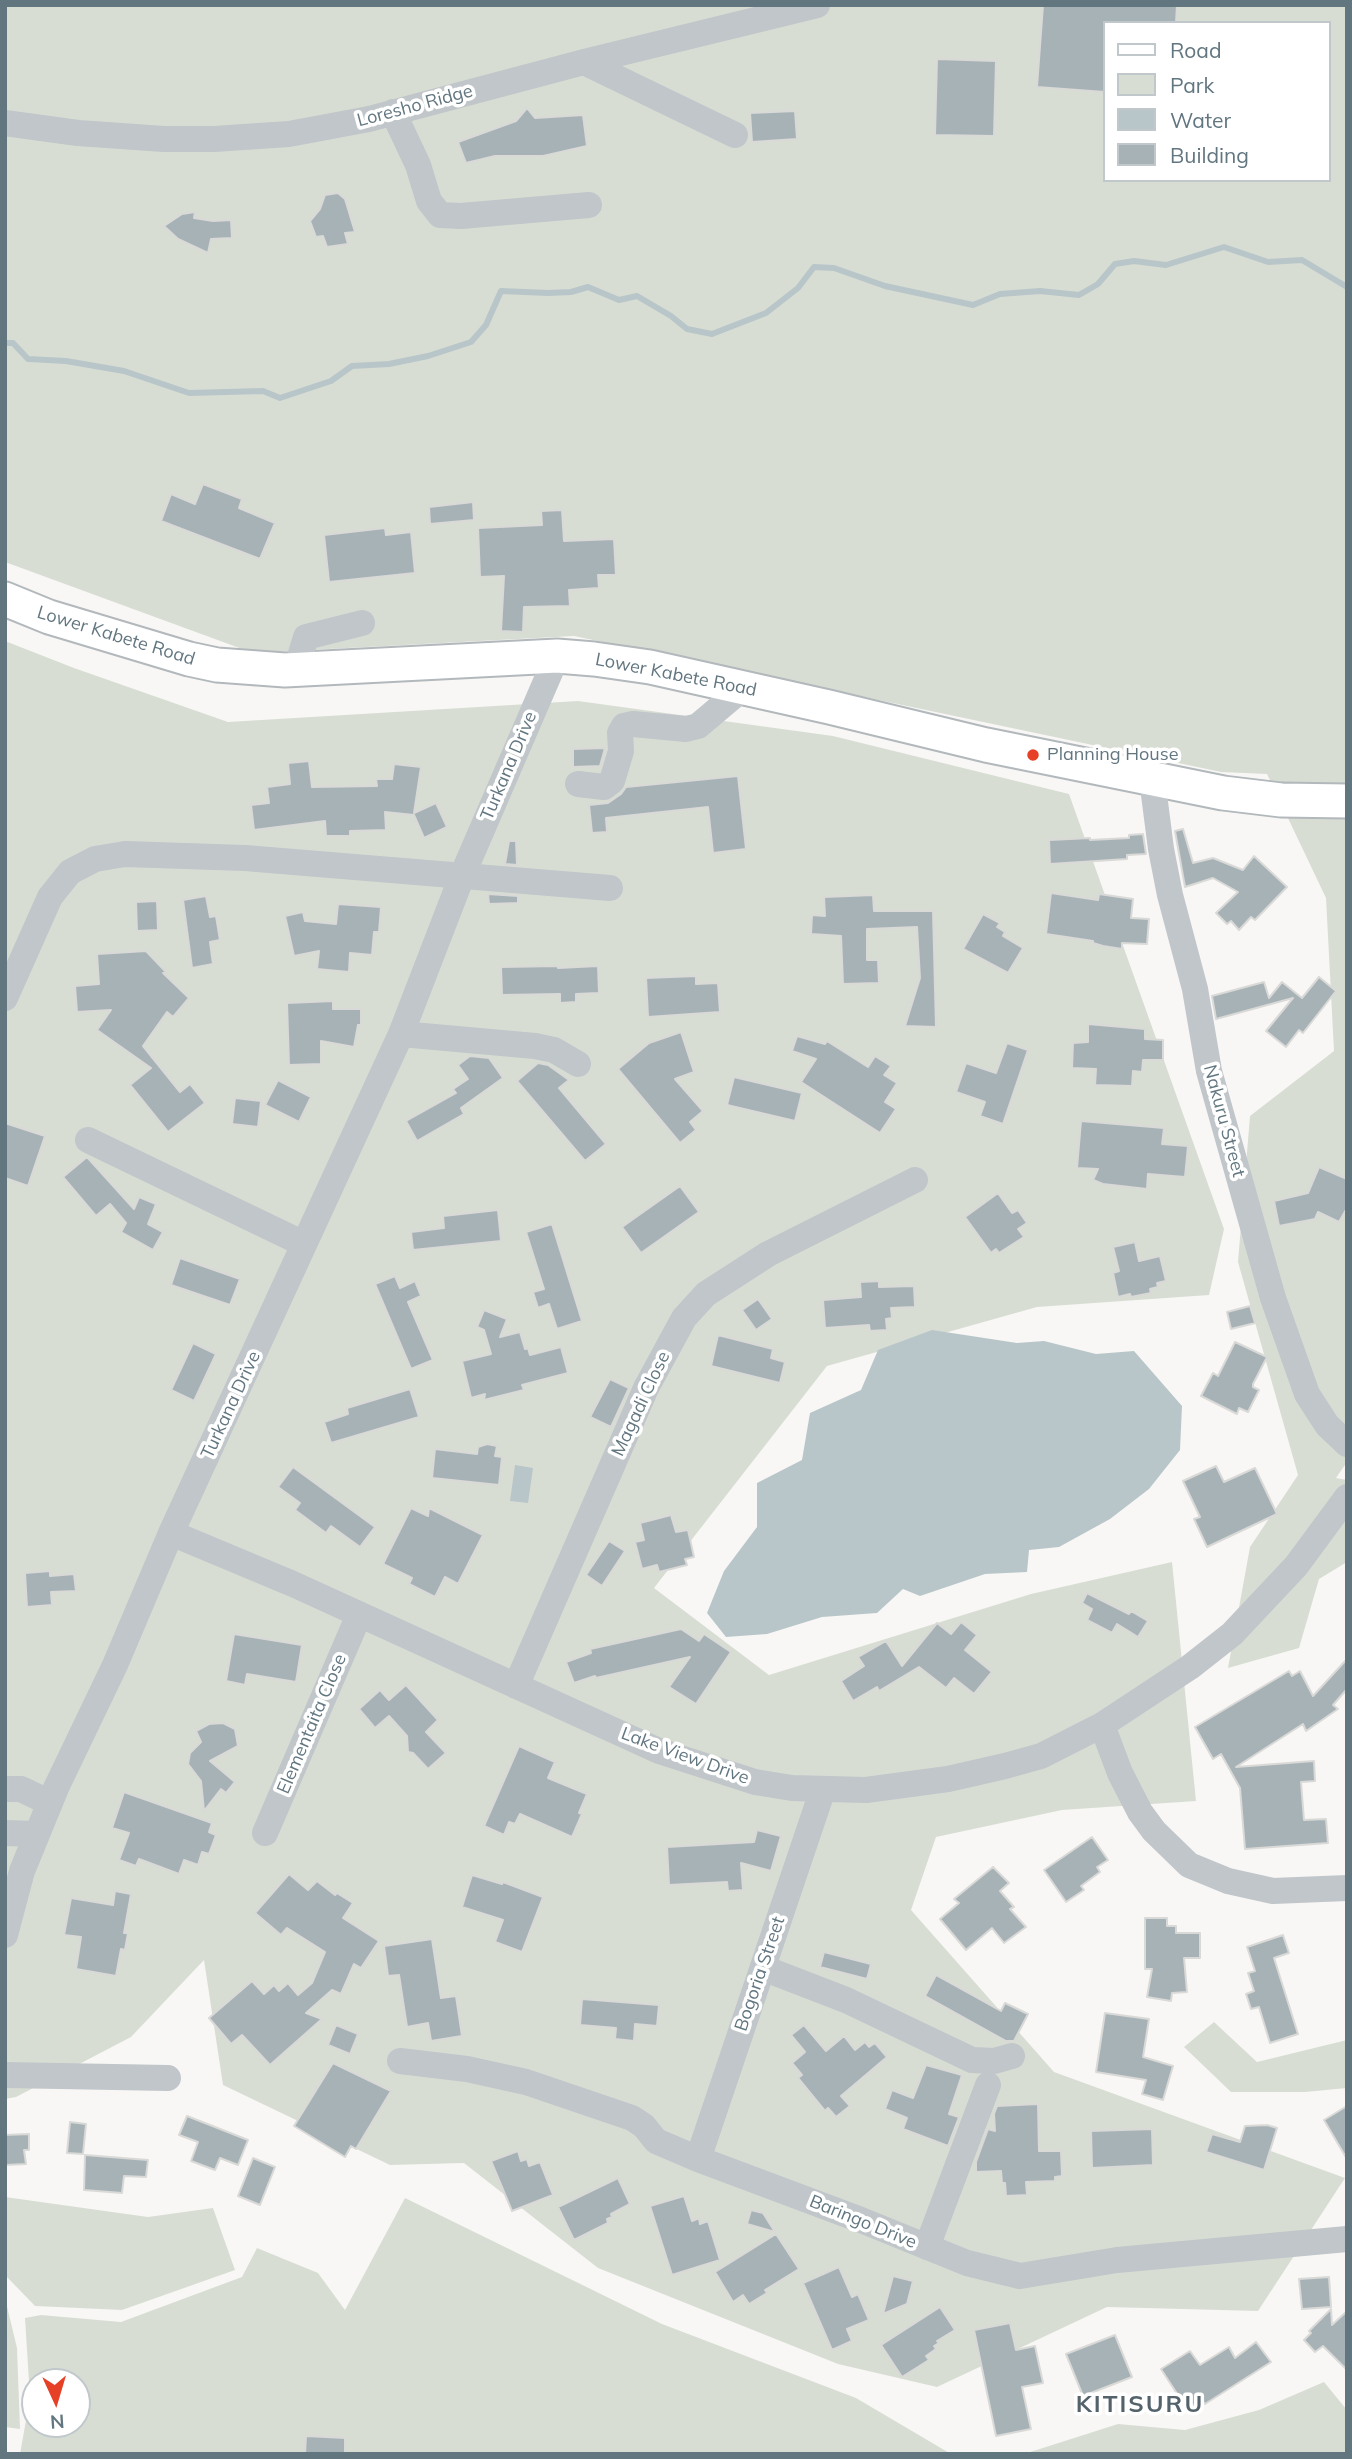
<!DOCTYPE html>
<html>
<head>
<meta charset="utf-8">
<style>
	body { margin:0 }
	#map { position:relative; width:1352px; height:2459px; overflow:hidden; background:#f8f7f5; font-family:Mulish,sans-serif }
	canvas { display:block }
	.frame { position:absolute; inset:0; border:7px solid #627680; pointer-events:none }
	.legend { position:absolute; left:1103px; top:21px; width:228px; height:161px; box-sizing:border-box; background:#fff; border:2px solid #c0c8cc; margin:0; padding:9px 12px; list-style:none; font-size:21px; color:#627680 }
	.legend li { display:flex; align-items:center; gap:14px; height:35px }
	.legend b { width:35px; border:2px solid #c0c8cc }
	.north { position:absolute; left:21px; top:2368px; width:70px; height:70px; box-sizing:border-box; background:#fff; border:2px solid #c0c8cc; border-radius:50%; rotate:176deg; font-size:19px; font-weight:700; line-height:28px; text-align:center; color:#627680 }
	.north::after { content:''; display:block; margin:auto; width:24px; height:32px; background:#e64027; clip-path:polygon(50% 0,100% 100%,50% 72%,0 100%) }
</style>
</head>
<body>
<div id="map">
<canvas width="1352" height="2459"></canvas>
<div class="frame"></div>
<ul class="legend">
<li><b style="height:9px;background:#fff"></b>Road</li>
<li><b style="height:19px;background:#d8ddd4"></b>Park</li>
<li><b style="height:19px;background:#b8c6c9"></b>Water</li>
<li><b style="height:19px;background:#a7b2b6"></b>Building</li>
</ul>
<div class="north">N</div>
</div>
<script>
const c = document.querySelector('canvas').getContext('2d');
c.lineJoin = 'round';
function paint(path, color) {
  c.fillStyle = color;
  c.fill(path, 'evenodd');
}
function shape(rows) {
  const path = new Path2D();
  for (const r of rows) {
    path.moveTo(r[0], r[1]);
    for (let i = 2; i < r.length; i += 2) path.lineTo(r[i], r[i + 1]);
  }
  return path;
}
function stroke(path, color, width, dash) {
  c.strokeStyle = color;
  c.lineWidth = width;
  c.lineCap = dash ? 'butt' : 'round';
  c.setLineDash(dash || []);
  c.stroke(path);
}
function label(font, color, halo, rows, align = 'center') {
  c.font = font + ' Mulish,sans-serif';
  c.lineWidth = 7;
  c.setLineDash([]);
  c.textBaseline = 'middle';
  c.strokeStyle = halo;
  c.fillStyle = color;
  for (const [text, x, y, turn = 0] of rows) {
    c.save();
    c.translate(x, y);
    c.rotate((+turn || 0) * Math.PI / 180);
    c.textAlign = isNaN(turn) ? turn : align;
    if (halo) c.strokeText(text, 0, 0);
    c.fillText(text, 0, 0);
    c.restore();
  }
}
paint(shape([
	[5,5,1347,5,1347,1462,1336,1478,1347,1480,1347,1562,1319,1579,1299,1648,1228,1668,1250,1547,1298,1475,1238,1262,1250,1116,1334,1051,1326,898,1267,774,1221,772,574,636,253,653,5,562],
	[1105,23,1329,23,1329,180,1105,180],
	[5,641,74,668,228,722,578,701,833,736,1069,794,1224,1229,1209,1295,1037,1307,827,1366,654,1588,769,1675,1031,1594,1172,1562,1196,1801,1062,1810,936,1837,911,1910,1054,2072,1345,2178,1258,2311,1107,2307,937,2387,838,2364,598,2268,464,2163,390,2165,223,2085,204,1960,131,2037,16,2097,5,2099],
	[1214,2022,1257,2062,1347,2040,1347,2088,1305,2092,1231,2092,1184,2047],
	[5,2197,148,2217,213,2208,235,2270,122,2310,35,2306,5,2275],
	[405,2198,662,2324,856,2398,951,2454,20,2454,30,2398,25,2318,41,2315,121,2322,242,2277,257,2248,318,2273,345,2310],
	[35,2382,77,2382,77,2424,35,2424],
	[5,2298,17,2348,20,2429,5,2427],
	[1324,2382,1347,2410,1347,2454,1024,2454,1118,2424,1185,2430,1259,2410]
]), '#d8ddd4');
paint(shape([
	[932,1330,1017,1343,1044,1341,1096,1354,1134,1351,1182,1406,1180,1450,1149,1489,1110,1519,1059,1547,1029,1550,1027,1572,985,1574,920,1596,903,1589,877,1613,822,1617,767,1634,726,1637,707,1613,724,1571,757,1527,757,1483,802,1460,810,1413,861,1390,878,1350],
	[515,1465,533,1468,528,1503,510,1501]
]), '#b8c6c9');
stroke(shape([
	[5,343,13,343,28,359,66,361,124,371,189,393,263,391,280,398,331,381,352,366,389,364,428,356,471,342,486,325,501,291,548,293,571,292,588,287,619,300,637,296,671,316,687,329,712,334,766,313,798,288,814,267,834,268,885,286,973,305,1000,294,1040,291,1079,295,1098,284,1115,264,1134,261,1166,265,1224,247,1268,262,1302,260,1347,287]
]), '#b8c6c9', 6);
const building = shape([
	[1043,5,1177,5,1176,23,1105,23,1105,92,1037,87,1043,5],
	[937,59,996,61,994,136,935,135,937,59],
	[527,108,535,118,583,115,587,146,543,156,495,156,466,163,458,142,516,121,527,108],
	[795,111,797,139,752,142,750,113,795,111],
	[338,193,345,199,355,232,345,233,348,244,327,247,323,236,316,237,310,221,320,209,325,195,338,193],
	[195,212,194,218,213,221,231,220,232,238,211,239,208,253,178,239,164,226,182,214,195,212],
	[203,484,242,499,239,508,275,523,260,559,161,521,171,494,195,504,203,484],
	[473,502,474,520,430,524,429,507,473,502],
	[562,510,564,541,614,539,616,575,598,575,599,588,569,590,570,606,524,607,523,632,501,631,504,576,480,577,478,528,542,525,541,511,562,510],
	[385,528,386,535,411,532,415,573,329,582,324,535,385,528],
	[605,748,600,766,573,767,573,749,605,748],
	[309,761,312,787,377,786,376,779,392,779,394,764,421,767,414,813,436,803,447,827,424,838,414,815,385,812,386,830,350,831,350,836,326,836,325,821,254,830,251,805,269,803,267,787,290,784,288,763,309,761],
	[738,776,746,849,713,853,708,807,606,818,607,832,592,833,589,805,608,803,621,794,626,787,738,776],
	[1183,829,1193,863,1213,858,1243,870,1254,856,1287,887,1255,920,1251,917,1239,930,1231,921,1227,924,1216,913,1238,892,1213,878,1185,887,1175,831,1183,829],
	[1143,834,1146,854,1127,855,1127,859,1050,864,1049,840,1090,838,1090,840,1129,838,1129,835,1143,834],
	[509,841,516,841,517,865,505,864,509,841],
	[1051,893,1098,900,1099,894,1133,899,1131,918,1149,919,1147,944,1122,943,1122,949,1103,946,1093,943,1093,941,1046,934,1051,893],
	[488,894,518,896,518,903,489,904,488,894],
	[873,895,874,911,933,911,936,1027,905,1026,920,978,917,927,867,929,867,960,878,960,879,983,843,984,841,936,811,934,812,915,825,916,824,897,873,895],
	[206,896,210,917,216,916,220,940,210,942,213,964,192,968,183,900,206,896],
	[157,901,158,930,137,931,136,902,157,901],
	[338,904,381,907,379,932,374,932,372,955,350,953,349,972,317,969,319,951,294,956,285,916,303,912,305,921,336,924,338,904],
	[983,914,1000,923,997,927,1005,932,1003,936,1023,948,1008,973,963,949,983,914],
	[146,951,166,972,163,973,189,998,173,1017,167,1012,143,1046,180,1092,190,1084,205,1103,168,1132,130,1085,151,1068,97,1030,111,1010,77,1012,75,986,99,984,97,954,146,951],
	[558,966,558,968,598,966,599,993,576,994,576,1002,560,1003,560,994,502,995,501,967,558,966],
	[696,976,696,984,718,983,720,1012,648,1017,646,978,696,976],
	[1319,977,1336,991,1303,1033,1299,1030,1286,1047,1266,1031,1293,998,1216,1019,1212,996,1264,982,1269,998,1282,982,1302,998,1319,977],
	[333,1001,333,1009,361,1009,361,1025,358,1025,354,1047,321,1041,321,1064,289,1065,287,1003,333,1001],
	[1088,1024,1145,1029,1145,1039,1163,1040,1163,1060,1143,1060,1142,1072,1133,1071,1132,1086,1095,1085,1096,1069,1072,1068,1073,1043,1088,1042,1088,1024],
	[681,1032,694,1072,675,1079,703,1111,690,1122,696,1130,680,1143,618,1069,649,1043,681,1032],
	[797,1036,825,1044,827,1041,868,1067,875,1056,891,1066,884,1075,897,1083,885,1102,896,1109,880,1133,801,1082,816,1059,792,1051,797,1036],
	[1007,1043,1028,1050,1003,1124,980,1116,985,1102,956,1092,966,1063,996,1073,1007,1043],
	[470,1056,489,1058,503,1078,461,1108,464,1114,417,1141,406,1121,456,1093,453,1089,468,1079,458,1065,470,1056],
	[538,1063,548,1065,569,1080,559,1088,606,1144,585,1161,517,1081,538,1063],
	[734,1077,802,1093,795,1121,727,1105,734,1077],
	[278,1080,311,1097,299,1122,265,1105,278,1080],
	[235,1098,261,1101,258,1127,232,1124,235,1098],
	[1081,1121,1164,1128,1162,1144,1188,1146,1185,1177,1148,1174,1147,1189,1103,1184,1093,1180,1098,1169,1077,1168,1081,1121],
	[5,1123,45,1136,28,1186,5,1178,5,1123],
	[87,1157,134,1209,139,1197,156,1204,148,1224,163,1232,153,1250,121,1232,126,1223,110,1204,96,1216,63,1177,87,1157],
	[1319,1167,1347,1179,1347,1208,1339,1222,1318,1212,1315,1219,1279,1226,1274,1201,1308,1193,1319,1167],
	[680,1186,699,1212,641,1253,622,1227,680,1186],
	[998,1193,1012,1213,1018,1210,1027,1223,1018,1229,1024,1237,999,1253,996,1249,991,1253,965,1217,998,1193],
	[498,1210,501,1241,413,1250,411,1232,444,1228,443,1216,498,1210],
	[552,1224,582,1321,557,1329,549,1304,538,1308,533,1292,544,1289,526,1232,552,1224],
	[1135,1242,1139,1261,1160,1256,1166,1281,1157,1283,1158,1287,1150,1289,1151,1293,1131,1297,1130,1294,1118,1297,1113,1273,1119,1271,1113,1247,1135,1242],
	[180,1258,240,1279,230,1305,171,1285,180,1258],
	[395,1276,400,1288,415,1281,421,1296,408,1302,433,1360,411,1369,375,1284,395,1276],
	[879,1281,879,1287,914,1286,915,1307,891,1308,892,1318,886,1319,887,1330,870,1331,869,1325,825,1328,823,1300,861,1297,860,1282,879,1281],
	[758,1299,772,1319,756,1330,742,1310,758,1299],
	[1250,1306,1255,1323,1231,1329,1227,1312,1250,1306],
	[484,1310,507,1319,500,1337,520,1332,525,1349,528,1348,530,1355,561,1347,568,1373,522,1385,524,1390,484,1400,485,1394,471,1398,462,1361,491,1354,484,1330,477,1327,484,1310],
	[718,1335,773,1349,771,1358,785,1362,780,1383,711,1366,718,1335],
	[1235,1342,1267,1357,1253,1384,1253,1387,1259,1390,1248,1412,1239,1408,1237,1414,1201,1396,1213,1373,1218,1376,1235,1342],
	[193,1343,216,1354,194,1401,171,1390,193,1343],
	[610,1379,629,1388,611,1427,590,1417,610,1379],
	[410,1389,419,1417,331,1443,324,1422,348,1414,347,1408,410,1389],
	[487,1444,497,1446,495,1456,502,1457,499,1485,432,1478,435,1449,477,1454,478,1447,487,1444],
	[1216,1466,1224,1482,1255,1468,1277,1514,1207,1547,1194,1519,1200,1517,1183,1481,1216,1466],
	[293,1467,375,1527,360,1547,331,1526,326,1533,295,1510,300,1503,278,1487,293,1467],
	[411,1508,428,1516,429,1508,483,1535,458,1584,445,1577,435,1597,409,1584,412,1578,383,1564,411,1508],
	[671,1515,676,1532,688,1530,694,1557,685,1559,687,1565,659,1572,657,1565,642,1569,635,1542,644,1540,640,1523,671,1515],
	[609,1541,625,1551,602,1586,586,1575,609,1541],
	[50,1571,50,1576,74,1574,76,1591,51,1592,52,1605,27,1607,25,1573,50,1571],
	[1087,1593,1129,1614,1131,1611,1148,1621,1138,1637,1117,1624,1112,1633,1087,1620,1092,1609,1082,1603,1087,1593],
	[961,1622,977,1635,965,1650,992,1672,974,1694,954,1678,946,1688,919,1667,879,1691,877,1687,853,1701,841,1681,864,1666,858,1657,886,1641,902,1666,937,1623,951,1634,961,1622],
	[681,1629,699,1641,704,1634,731,1652,696,1704,669,1687,690,1657,596,1678,595,1676,574,1683,566,1662,591,1653,590,1649,681,1629],
	[234,1634,302,1645,296,1682,247,1674,245,1685,226,1681,234,1634],
	[1347,1659,1347,1689,1333,1705,1338,1709,1306,1731,1303,1724,1236,1767,1314,1761,1315,1781,1301,1782,1304,1820,1326,1819,1328,1843,1245,1849,1240,1788,1221,1754,1213,1759,1195,1727,1289,1671,1292,1676,1300,1671,1313,1696,1347,1659],
	[406,1685,438,1720,426,1732,446,1753,428,1769,413,1753,408,1752,407,1736,389,1716,375,1728,359,1709,380,1690,389,1700,406,1685],
	[223,1723,235,1729,238,1746,210,1761,235,1782,226,1793,221,1789,204,1811,201,1781,188,1764,190,1753,201,1742,196,1731,209,1724,223,1723],
	[519,1746,555,1762,548,1778,587,1794,579,1813,582,1814,572,1837,520,1814,515,1824,509,1822,504,1835,484,1826,519,1746],
	[124,1792,212,1823,209,1832,216,1835,209,1854,202,1852,198,1865,184,1860,179,1874,139,1859,136,1866,119,1860,129,1833,112,1828,124,1792],
	[757,1830,781,1836,771,1871,741,1863,743,1890,728,1891,727,1882,669,1885,667,1847,754,1842,757,1830],
	[1092,1837,1108,1860,1097,1867,1100,1872,1081,1886,1084,1890,1066,1902,1044,1870,1092,1837],
	[993,1867,1009,1883,1000,1891,1014,1907,1010,1909,1026,1927,1004,1943,992,1928,966,1950,940,1919,959,1903,954,1899,993,1867],
	[289,1874,308,1890,317,1881,335,1895,337,1893,353,1903,343,1918,379,1941,361,1968,354,1964,341,1994,332,1990,306,2013,322,2019,270,2065,242,2035,231,2044,209,2018,252,1981,264,1994,274,1985,279,1991,288,1983,298,1995,312,1983,325,1952,287,1928,281,1935,255,1913,289,1874],
	[472,1875,502,1884,503,1882,543,1897,522,1952,495,1942,503,1920,462,1907,472,1875],
	[115,1891,131,1894,124,1933,128,1933,125,1950,121,1949,116,1976,76,1969,81,1937,64,1935,71,1898,113,1905,115,1891],
	[1145,1918,1167,1918,1167,1926,1176,1926,1176,1933,1200,1933,1200,1958,1184,1958,1187,1992,1172,1993,1171,2001,1147,1997,1152,1969,1145,1969,1145,1918],
	[1283,1935,1289,1953,1274,1958,1298,2034,1270,2043,1259,2007,1251,2009,1246,1994,1254,1991,1248,1973,1255,1971,1247,1947,1283,1935],
	[432,1939,441,1998,456,1996,462,2036,431,2041,428,2023,407,2027,399,1975,388,1976,384,1946,432,1939],
	[824,1952,871,1964,867,1979,820,1967,824,1952],
	[936,1975,1001,2011,1005,2003,1028,2014,1014,2041,1006,2041,925,1996,936,1975],
	[582,1999,659,2005,657,2026,635,2024,634,2041,615,2039,616,2028,580,2025,582,1999],
	[1105,2013,1149,2019,1143,2057,1173,2066,1163,2100,1142,2094,1146,2080,1096,2072,1105,2013],
	[336,2025,358,2034,350,2054,328,2045,336,2025],
	[804,2025,826,2051,844,2036,855,2050,865,2042,869,2047,875,2043,887,2057,841,2096,850,2106,836,2117,828,2108,825,2111,798,2078,802,2075,792,2063,805,2052,791,2035,804,2025],
	[333,2063,391,2091,356,2149,351,2146,345,2157,294,2126,333,2063],
	[926,2065,962,2075,949,2114,959,2117,948,2146,903,2129,907,2118,885,2109,892,2090,913,2098,926,2065],
	[1038,2104,1039,2151,1061,2151,1062,2176,1055,2177,1055,2181,1026,2182,1027,2195,1006,2196,1005,2183,1002,2183,1001,2171,976,2172,976,2162,988,2129,995,2131,994,2114,997,2106,1038,2104],
	[1347,2106,1347,2159,1324,2120,1347,2106],
	[187,2116,248,2140,238,2165,220,2158,215,2170,191,2161,198,2142,179,2135,187,2116],
	[70,2122,86,2124,83,2154,67,2153,70,2122],
	[1267,2125,1277,2128,1264,2170,1206,2152,1212,2134,1240,2142,1245,2126,1267,2125],
	[1152,2129,1153,2165,1092,2168,1091,2131,1152,2129],
	[29,2134,29,2150,24,2150,26,2164,5,2165,5,2135,29,2134],
	[518,2151,521,2161,527,2159,529,2166,540,2162,553,2195,512,2211,491,2161,518,2151],
	[85,2155,148,2160,146,2177,124,2176,122,2193,84,2190,85,2155],
	[253,2158,275,2167,260,2205,238,2196,253,2158],
	[618,2178,630,2204,611,2214,612,2217,607,2219,608,2223,574,2240,558,2207,618,2178],
	[684,2196,692,2221,699,2218,700,2224,708,2221,720,2260,672,2275,650,2206,684,2196],
	[751,2210,763,2213,775,2232,747,2224,751,2210],
	[776,2234,799,2269,765,2290,767,2293,749,2304,743,2295,733,2302,715,2272,776,2234],
	[839,2267,852,2297,858,2294,869,2320,847,2329,852,2341,832,2350,803,2283,839,2267],
	[893,2276,913,2281,907,2304,883,2314,893,2276],
	[1329,2277,1331,2307,1302,2309,1299,2279,1329,2277],
	[940,2307,955,2330,937,2341,939,2343,934,2346,936,2349,926,2356,929,2360,902,2377,881,2345,940,2307],
	[1331,2309,1332,2325,1347,2311,1347,2370,1323,2346,1315,2352,1304,2340,1311,2333,1309,2331,1331,2309],
	[1010,2323,1016,2350,1035,2346,1043,2383,1022,2387,1031,2429,996,2436,974,2330,1010,2323],
	[1115,2335,1132,2377,1083,2396,1066,2354,1115,2335],
	[1256,2342,1271,2362,1205,2404,1202,2400,1187,2409,1161,2369,1190,2351,1200,2365,1229,2347,1235,2358,1256,2342],
	[306,2436,345,2438,345,2454,305,2454,306,2436]
]);
paint(building, '#a7b2b6');
stroke(building, '#d9d9d7', 2);
const major = shape([
	[5,599,49,617,189,659,217,665,285,670,557,656,594,659,650,667,829,707,986,745,1223,793,1281,800,1347,801]
]);
stroke(major, '#b2b8bb', 37);
stroke(shape([
	[584,62,735,135],
	[393,112,418,165,429,201,440,215,461,216,589,205],
	[5,123,78,133,164,139,214,139,289,134,369,119,584,62,817,5],
	[296,670,306,637,362,623],
	[1152,779,1161,849,1170,895,1195,989,1209,1071,1273,1298,1307,1394,1327,1425,1347,1444],
	[578,784,604,787,612,781,621,751,620,733,624,726,633,724,686,729,698,726,743,688],
	[5,998,50,897,70,872,95,859,125,854,245,858,610,888],
	[401,1034,535,1046,554,1050,578,1064],
	[88,1140,304,1244],
	[171,1533,293,1584,659,1751,755,1782,792,1788,866,1790,948,1779,1005,1766,1041,1756,1102,1725,1190,1667,1232,1634,1296,1566,1347,1497],
	[516,1686,646,1388,684,1318,706,1294,768,1254,915,1180],
	[1102,1725,1120,1773,1140,1812,1154,1831,1189,1865,1228,1881,1273,1891,1347,1888],
	[5,1789,21,1789,50,1803],
	[5,1833,37,1834],
	[265,1833,359,1615],
	[5,1935,22,1871,56,1788,115,1665,171,1533,401,1034,462,876,557,656],
	[763,1968,846,2000,972,2060,994,2061,1012,2056],
	[400,2061,467,2069,526,2082,632,2118,644,2126,656,2141,698,2159,861,2220,967,2263,1020,2276,1117,2260,1347,2239],
	[5,2075,168,2078],
	[698,2159,823,1789],
	[927,2247,988,2085]
]), '#c0c6c9', 26);
stroke(major, '#fff', 33);
for (const [x, y, r, color] of [
	[1033,755,7,"#e64027"]
]) {
  const dot = new Path2D();
  dot.arc(x, y, r, 0, 2 * Math.PI);
  c.fillStyle = color;
  c.fill(dot);
  stroke(dot, '#fff', 2.5);
}
label('18px', '#627680', '#fff', [
	["Loresho Ridge",415,106,-15],
	["Lower Kabete Road",116,636,17],
	["Lower Kabete Road",676,675,11],
	["Turkana Drive",509,766,-67],
	["Nakuru Street",1224,1121,75],
	["Magadi Close",641,1404,-65],
	["Turkana Drive",231,1405,-65],
	["Elementaita Close",312,1724,-67],
	["Lake View Drive",685,1756,20],
	["Bogoria Street",760,1974,-71],
	["Baringo Drive",863,2222,22]
]);
label('18px', '#627680', '#fff', [
	["Planning House",1047,755]
], 'left');
c.letterSpacing = '2px';
label('bold 24px', '#54636b', '#fff', [
	["KITISURU",1140,2405]
]);
c.letterSpacing = '0px';
</script>
</body>
</html>
